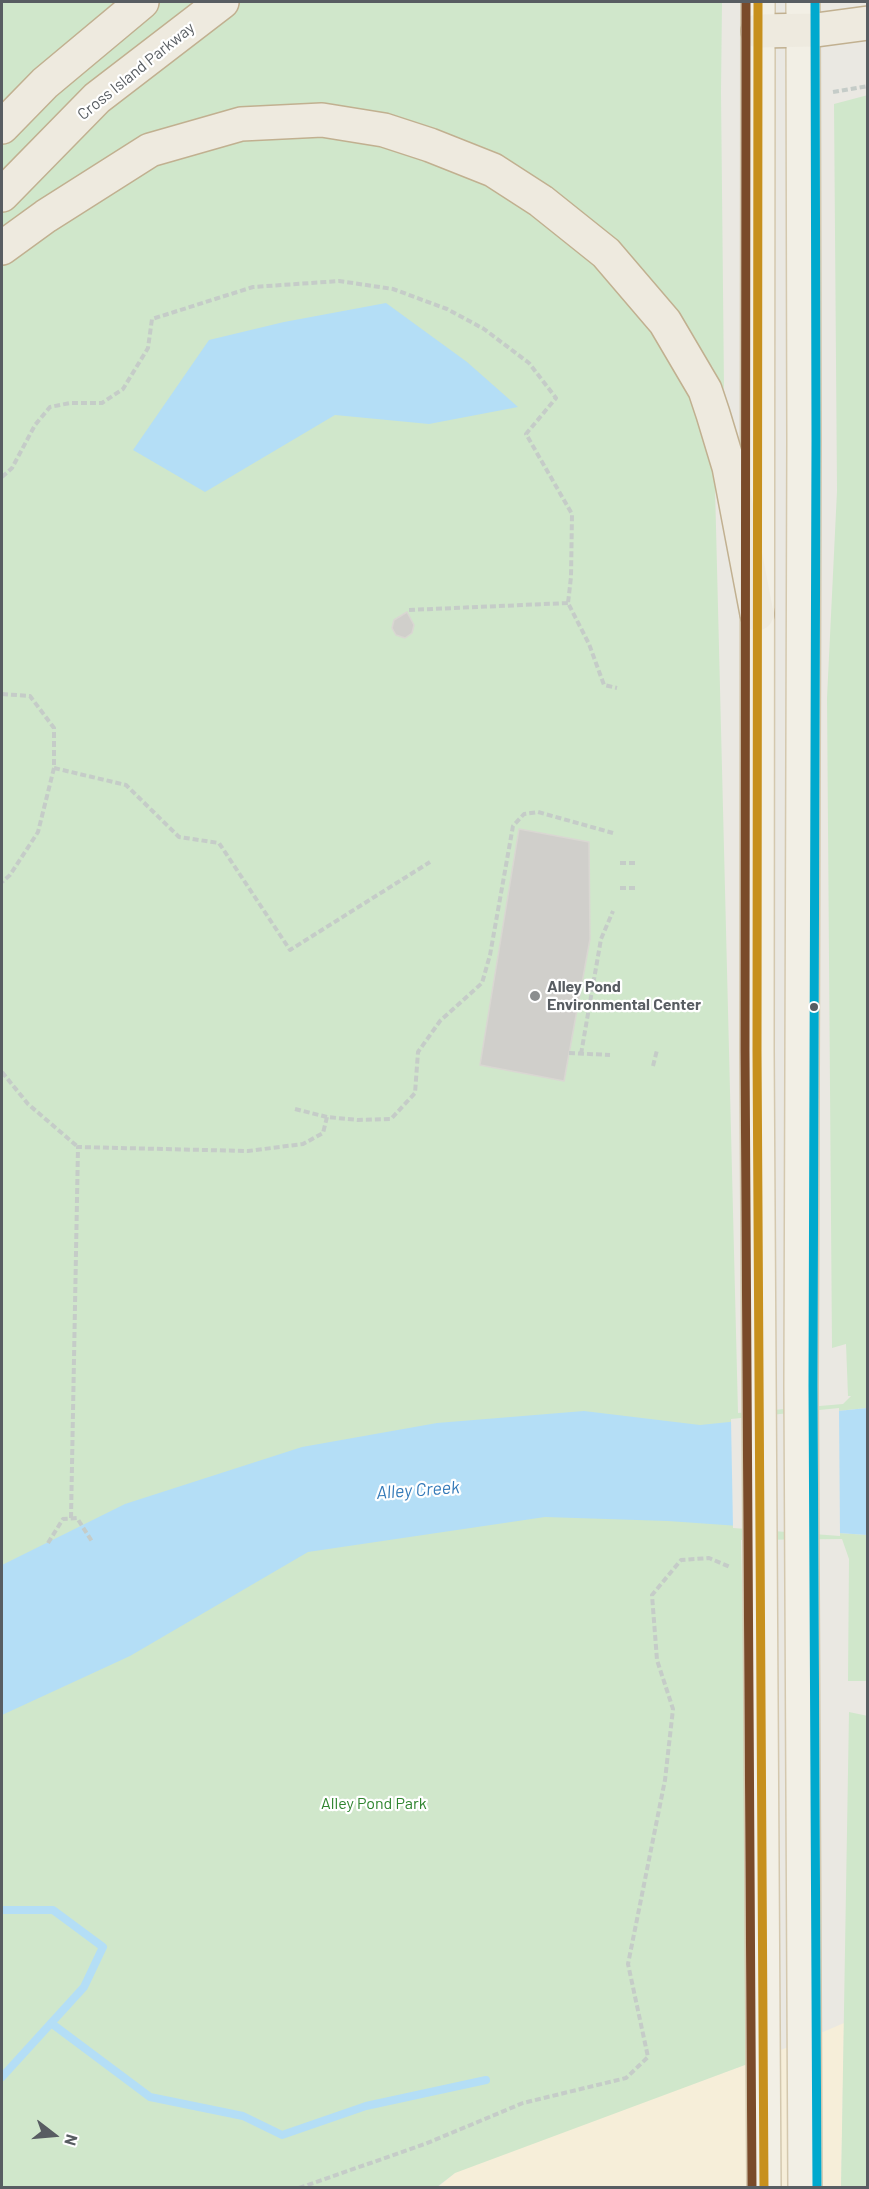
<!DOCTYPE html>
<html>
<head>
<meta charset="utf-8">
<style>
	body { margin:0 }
	#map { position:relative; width:869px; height:2189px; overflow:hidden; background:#eae8e2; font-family:Barlow,sans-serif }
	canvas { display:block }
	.frame { position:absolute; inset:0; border:3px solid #585d62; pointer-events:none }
	.north { position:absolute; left:24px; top:2105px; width:60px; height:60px; -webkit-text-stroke:4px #fff; paint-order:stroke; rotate:106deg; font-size:16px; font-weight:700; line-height:24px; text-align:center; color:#585d62 }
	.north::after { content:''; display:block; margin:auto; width:21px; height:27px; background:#585d62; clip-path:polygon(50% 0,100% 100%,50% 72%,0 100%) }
</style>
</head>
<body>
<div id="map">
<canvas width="869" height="2189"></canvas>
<div class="frame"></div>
<div class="north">N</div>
</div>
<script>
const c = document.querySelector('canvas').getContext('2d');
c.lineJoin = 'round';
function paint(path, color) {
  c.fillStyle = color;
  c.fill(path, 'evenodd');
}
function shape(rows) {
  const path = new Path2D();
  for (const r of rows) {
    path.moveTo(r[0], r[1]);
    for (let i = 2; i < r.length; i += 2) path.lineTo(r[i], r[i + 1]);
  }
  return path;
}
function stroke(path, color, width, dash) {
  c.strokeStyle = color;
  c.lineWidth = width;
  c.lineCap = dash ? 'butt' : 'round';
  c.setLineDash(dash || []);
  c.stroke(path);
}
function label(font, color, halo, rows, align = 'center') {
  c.font = font + ' Barlow,sans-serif';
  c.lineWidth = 4.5;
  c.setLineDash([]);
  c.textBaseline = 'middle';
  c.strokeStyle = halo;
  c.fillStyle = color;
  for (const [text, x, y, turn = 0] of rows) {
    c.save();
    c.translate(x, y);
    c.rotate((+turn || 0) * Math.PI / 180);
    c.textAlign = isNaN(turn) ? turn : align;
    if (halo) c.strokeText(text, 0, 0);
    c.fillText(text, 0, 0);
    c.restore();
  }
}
paint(shape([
	[844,2023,841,2187,437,2188,462,2167,753,2062]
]), '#f6eed9');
paint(shape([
	[2,2,722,2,721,92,724,389,712,366,738,1413,843,1404,851,1396,848,1396,846,1344,832,1348,827,698,837,491,834,104,868,95,867,1408,739,1421,741,1526,867,1535,867,1681,848,1681,849,1559,842,1539,741,1540,753,2062,455,2173,437,2187,2,2188],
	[849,1712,868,1716,867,2188,841,2187]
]), '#d0e7cb');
paint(shape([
	[386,303,467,362,518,407,429,424,335,415,205,492,133,450,209,340,284,322],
	[867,1408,867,1535,668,1521,545,1517,308,1552,130,1656,2,1715,2,1565,125,1504,302,1447,437,1423,584,1411,700,1425]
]), '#b4def6');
paint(shape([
	[839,1408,840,1536,733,1528,731,1419]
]), '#eae8e2');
stroke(shape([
	[2,1910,53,1910,103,1947,84,1987,2,2077],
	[51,2023,150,2097,243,2116,282,2135,366,2106,486,2080]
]), '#b4def6', 8);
const building = shape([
	[407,612,414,625,412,633,405,638,396,635,392,628,394,620,407,612],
	[519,829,589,842,590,939,564,1081,480,1065,519,829]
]);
paint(building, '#d0cfcb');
stroke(building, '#d9d7d2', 1.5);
const primary = shape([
	[758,2,757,1050,764,2188],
	[803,2,804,441,801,1385,805,2188]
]);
const motorway = shape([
	[758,31,816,30,868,23],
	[2,127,45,83,142,2],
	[2,195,97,98,222,2],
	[2,248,46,216,150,150,241,124,322,120,384,130,430,145,493,170,541,201,606,253,665,322,705,390,713,414,729,467,757,614]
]);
stroke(primary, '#d4c8ae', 36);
stroke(motorway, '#c1b090', 36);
stroke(shape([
	[833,92,868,86],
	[2,477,12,468,35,425,50,407,70,403,102,403,123,389,148,348,152,319,253,287,339,281,393,289,447,309,484,329,529,363,556,398,526,434,572,514,571,577,568,603,589,644,604,685,617,688],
	[409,610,568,603],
	[2,694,30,696,54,728,54,768,38,832,10,875,2,882],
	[54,768,126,785,179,837,219,843,290,950,430,862],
	[620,863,635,863],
	[620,888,636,888],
	[569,1053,610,1055],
	[581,1054,601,939,613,911],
	[653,1066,657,1050],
	[2,1072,28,1104,78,1147],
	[295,1109,327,1117,358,1120,391,1119,415,1093,418,1052,440,1021,482,983,490,955,513,826,524,814,538,812,613,833],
	[71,1518,78,1147,248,1151,303,1144,323,1133,327,1117],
	[48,1543,63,1519,77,1518,93,1543],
	[299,2188,425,2144,523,2103,626,2078,648,2057,628,1964,665,1780,673,1709,657,1660,652,1595,681,1560,709,1558,730,1567]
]), '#c5ccc8', 4, [6, 3]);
stroke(primary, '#f2efe5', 33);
stroke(motorway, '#eeeadf', 33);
stroke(shape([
	[758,2,757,1050,764,2188]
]), '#c7901d', 9);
stroke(shape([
	[746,2,745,1050,752,2188]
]), '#7a4b2a', 9);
stroke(shape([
	[815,2,816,441,813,1385,817,2188]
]), '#00a9ce', 9);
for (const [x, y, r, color] of [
	[535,996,6,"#8b8e8f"],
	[814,1007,5,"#585d62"]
]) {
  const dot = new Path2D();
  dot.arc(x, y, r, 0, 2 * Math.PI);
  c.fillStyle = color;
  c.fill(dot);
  stroke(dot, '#fff', 2);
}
label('16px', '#585d62', '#fff', [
	["Cross Island Parkway",136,71,-39]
]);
label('bold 16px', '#585d62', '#fff', [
	["Alley Pond",547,987],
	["Environmental Center",547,1005]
], 'left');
label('16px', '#2e842e', '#fff', [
	["Alley Pond Park",374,1804]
]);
label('italic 18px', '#347ab8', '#fff', [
	["Alley Creek",418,1490,-4]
]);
</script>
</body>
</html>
